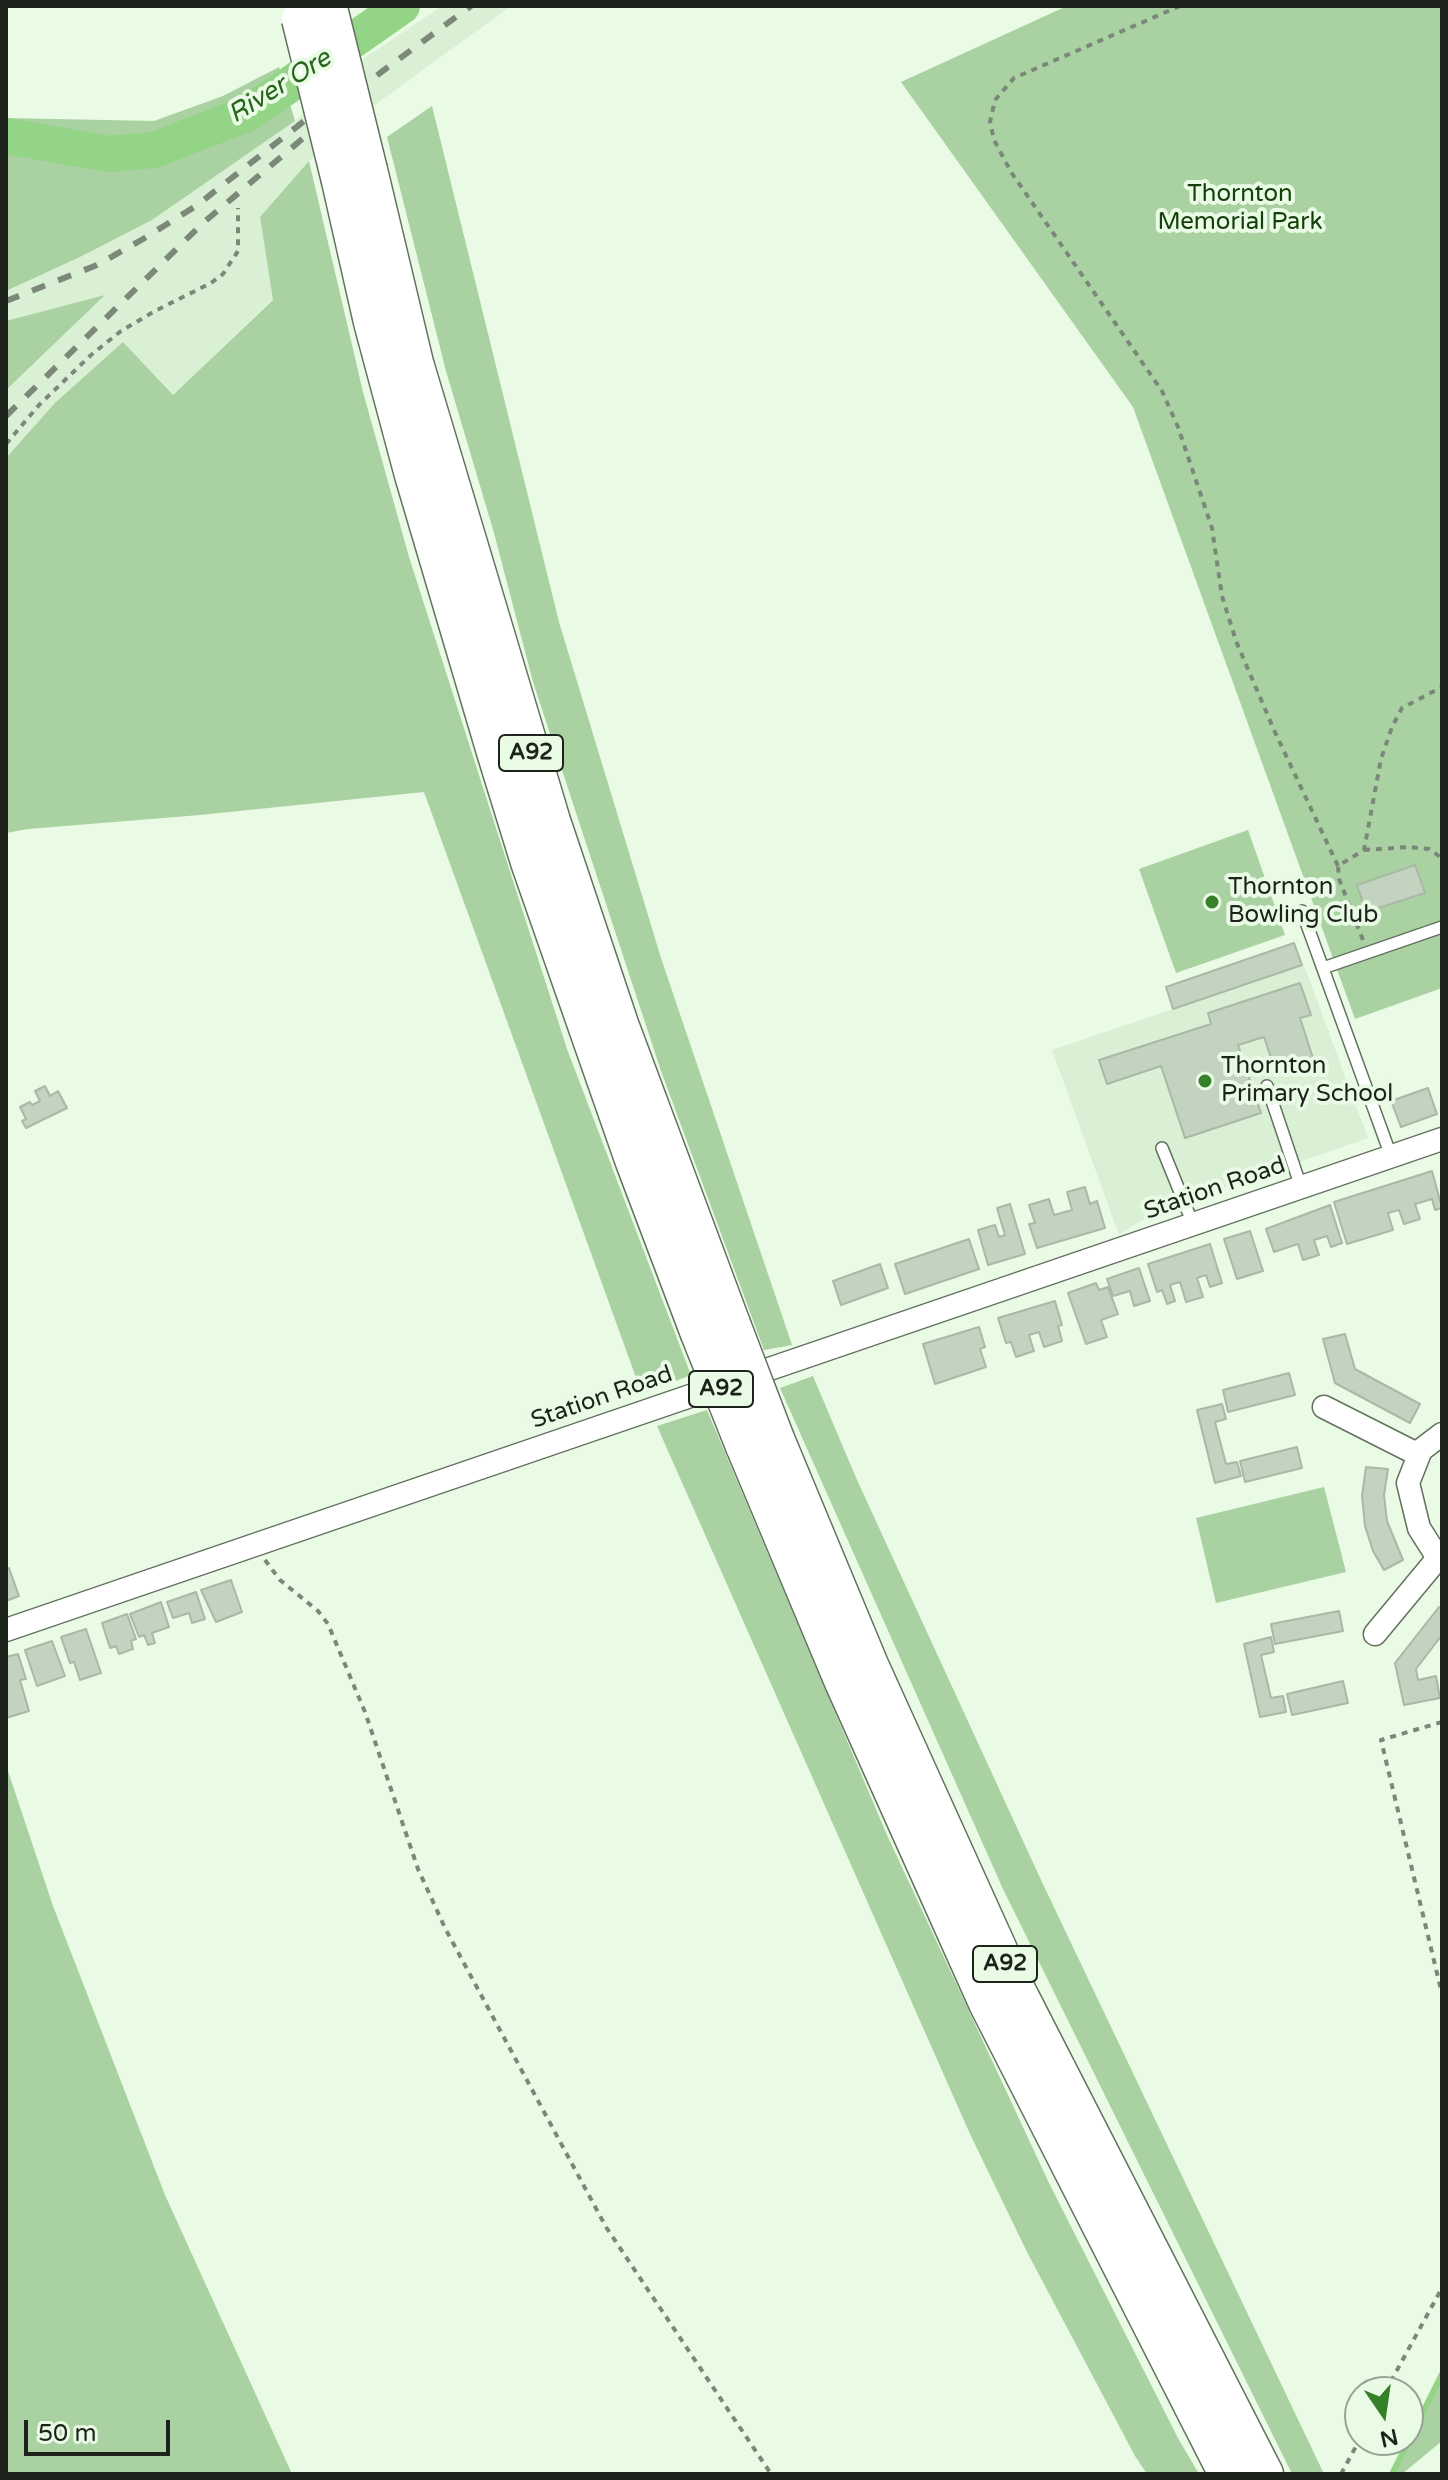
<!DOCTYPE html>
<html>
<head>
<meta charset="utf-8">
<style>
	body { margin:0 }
	#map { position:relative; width:1448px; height:2480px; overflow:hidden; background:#e9fae5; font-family:"Varela Round",sans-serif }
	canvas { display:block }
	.frame { position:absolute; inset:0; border:8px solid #1c231b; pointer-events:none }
	.north { position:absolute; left:1344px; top:2376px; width:80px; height:80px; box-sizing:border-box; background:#e9fae5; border:2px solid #97a494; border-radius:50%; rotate:167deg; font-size:22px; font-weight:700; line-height:32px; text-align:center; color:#1c231b }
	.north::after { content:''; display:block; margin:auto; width:28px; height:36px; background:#368027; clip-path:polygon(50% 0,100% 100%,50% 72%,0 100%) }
	.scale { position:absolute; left:24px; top:2420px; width:146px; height:36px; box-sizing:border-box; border:4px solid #1c231b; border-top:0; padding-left:10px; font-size:24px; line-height:28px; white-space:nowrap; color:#1c231b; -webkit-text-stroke:6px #e9fae5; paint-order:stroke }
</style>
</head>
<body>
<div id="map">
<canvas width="1448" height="2480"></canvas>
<div class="frame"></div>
<div class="north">N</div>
<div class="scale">50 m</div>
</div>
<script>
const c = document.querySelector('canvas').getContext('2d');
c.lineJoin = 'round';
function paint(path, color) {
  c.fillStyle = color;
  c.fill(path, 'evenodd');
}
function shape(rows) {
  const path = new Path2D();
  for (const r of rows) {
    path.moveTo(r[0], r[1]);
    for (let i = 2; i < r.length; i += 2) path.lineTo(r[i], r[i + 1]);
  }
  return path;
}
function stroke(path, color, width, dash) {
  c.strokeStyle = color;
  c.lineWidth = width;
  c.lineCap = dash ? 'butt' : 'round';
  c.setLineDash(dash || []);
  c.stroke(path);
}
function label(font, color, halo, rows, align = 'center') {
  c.font = font + ' "Varela Round",sans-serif';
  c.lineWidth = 8;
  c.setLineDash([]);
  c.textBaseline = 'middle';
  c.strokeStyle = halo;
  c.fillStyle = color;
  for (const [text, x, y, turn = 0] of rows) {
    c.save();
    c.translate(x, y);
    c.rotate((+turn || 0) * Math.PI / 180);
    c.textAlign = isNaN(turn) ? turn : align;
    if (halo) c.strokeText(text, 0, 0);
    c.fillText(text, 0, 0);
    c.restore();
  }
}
paint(shape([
	[442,6,511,6,376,104,309,161,260,217,273,299,173,395,6,566,6,291,80,257,152,220,295,121,366,57],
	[1304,965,1368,1138,1153,1213,1119,1235,1052,1050]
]), '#daf0d5');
paint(shape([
	[1067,6,1442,6,1442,988,1355,1019,1133,407,901,82],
	[279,67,295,121,152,220,80,257,6,291,6,118,154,121,223,96],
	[432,106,559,622,661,958,792,1345,764,1350,661,1071,533,682,494,533,446,371,387,137],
	[309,161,363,392,409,557,567,1049,691,1375,642,1394,424,792,200,815,28,829,6,833,6,458,55,403,123,342,173,395,273,300,260,217],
	[105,295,6,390,6,321],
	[1248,830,1285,935,1176,973,1139,869],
	[813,1376,857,1480,1041,1880,1324,2474,1292,2474,1003,1889,780,1388],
	[707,1410,887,1835,1049,2183,1178,2438,1199,2474,1147,2474,1135,2456,1027,2252,970,2134,657,1426],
	[1324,1487,1346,1572,1216,1603,1196,1518],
	[6,1765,53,1906,165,2195,292,2474,6,2474],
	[1442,2374,1442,2441,1402,2474,1392,2474]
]), '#aad1a2');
stroke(shape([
	[1392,2474,1442,2374]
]), '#93d487', 6);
stroke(shape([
	[6,136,109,154,154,150,249,113,402,6]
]), '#93d487', 36);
const building = shape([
	[1415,865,1425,893,1366,912,1357,885,1415,865],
	[1294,943,1302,965,1173,1009,1166,987,1294,943],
	[1300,983,1311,1015,1300,1018,1314,1061,1276,1073,1264,1037,1238,1045,1261,1113,1185,1138,1161,1066,1107,1084,1099,1060,1211,1024,1208,1013,1300,983],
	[45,1086,50,1096,58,1091,67,1108,26,1128,22,1121,26,1119,20,1107,30,1102,32,1105,40,1101,35,1091,45,1086],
	[1428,1088,1437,1114,1401,1127,1391,1101,1428,1088],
	[1432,1171,1442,1208,1435,1210,1432,1199,1415,1204,1420,1219,1404,1224,1399,1210,1388,1213,1393,1230,1347,1244,1334,1202,1432,1171],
	[1085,1187,1090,1204,1097,1201,1105,1228,1037,1248,1029,1224,1035,1223,1029,1205,1049,1199,1054,1215,1072,1210,1067,1192,1085,1187],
	[1010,1204,1025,1254,988,1265,978,1230,995,1225,999,1237,1005,1235,997,1208,1010,1204],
	[1330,1205,1342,1243,1331,1247,1327,1236,1314,1240,1319,1255,1303,1260,1298,1244,1274,1252,1266,1229,1330,1205],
	[1250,1231,1263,1271,1237,1279,1224,1239,1250,1231],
	[969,1239,979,1269,905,1294,895,1264,969,1239],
	[1210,1244,1222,1283,1210,1287,1206,1275,1197,1278,1203,1297,1186,1302,1180,1282,1170,1285,1175,1301,1167,1304,1162,1290,1157,1292,1148,1264,1210,1244],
	[880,1264,888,1288,841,1305,833,1281,880,1264],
	[1139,1268,1150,1301,1134,1306,1130,1291,1113,1296,1107,1279,1139,1268],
	[1096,1283,1099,1290,1108,1287,1118,1314,1101,1320,1107,1337,1086,1344,1068,1293,1096,1283],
	[1055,1301,1062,1325,1058,1326,1062,1341,1044,1347,1039,1332,1029,1335,1034,1351,1016,1357,1011,1342,1006,1343,998,1318,1055,1301],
	[979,1327,985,1347,980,1349,986,1367,935,1384,923,1344,979,1327],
	[1345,1334,1355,1369,1420,1404,1410,1423,1335,1383,1323,1339,1345,1334],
	[1289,1373,1295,1395,1228,1412,1223,1390,1289,1373],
	[1222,1404,1226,1419,1215,1422,1226,1464,1237,1462,1241,1476,1215,1483,1197,1410,1222,1404],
	[1297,1447,1302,1468,1245,1482,1240,1461,1297,1447],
	[1366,1467,1388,1469,1384,1495,1387,1521,1403,1560,1384,1570,1373,1551,1365,1526,1362,1496,1366,1467],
	[9,1568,19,1596,6,1601,6,1569,9,1568],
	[231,1580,242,1612,216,1622,201,1590,231,1580],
	[196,1592,205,1619,192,1623,189,1613,173,1618,167,1602,196,1592],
	[161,1602,169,1627,152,1633,155,1643,148,1645,144,1635,139,1637,130,1614,161,1602],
	[1439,1607,1442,1609,1442,1635,1416,1669,1418,1680,1436,1676,1440,1698,1404,1705,1395,1663,1439,1607],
	[1339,1611,1343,1631,1275,1644,1271,1624,1339,1611],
	[127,1614,136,1639,131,1641,133,1649,119,1654,116,1646,110,1648,102,1623,127,1614],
	[86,1629,101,1673,80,1680,74,1662,70,1663,61,1637,86,1629],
	[1271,1637,1274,1652,1261,1655,1271,1698,1283,1696,1286,1712,1260,1717,1244,1644,1271,1637],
	[52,1641,65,1676,37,1686,25,1650,52,1641],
	[18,1654,26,1679,20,1680,29,1711,6,1718,6,1657,18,1654],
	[1343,1681,1348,1703,1292,1715,1287,1694,1343,1681]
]);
paint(building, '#c2d3bf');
stroke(building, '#a8b9a5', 2);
const service = shape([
	[1302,911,1391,1156],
	[1323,968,1442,927],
	[1267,1086,1301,1187],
	[1162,1148,1193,1224]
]);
const minor = shape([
	[1324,1407,1419,1455],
	[1442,1434,1421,1450,1408,1483,1419,1528,1438,1558,1442,1560],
	[6,1630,1442,1139],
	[1375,1634,1438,1558]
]);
const trunk = shape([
	[369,170,415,363,552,821,620,1024,732,1324],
	[340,181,372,322,413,475,495,752,529,862,634,1162,698,1331],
	[776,1439,870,1665,1018,1992,1265,2474],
	[744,1446,843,1682,987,2003,1227,2474]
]);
stroke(service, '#637260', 14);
stroke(minor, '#637260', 25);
stroke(trunk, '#637260', 39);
stroke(shape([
	[1180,6,1014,78,995,100,990,122,994,140,1011,172,1162,391,1178,427,1212,528,1222,596,1236,641,1274,730,1338,866],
	[6,444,39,405,91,355,121,331,155,311,211,283,223,274,238,251,238,208],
	[1364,850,1409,847,1429,849,1442,858],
	[1363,940,1339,879,1338,866,1364,850,1381,759,1392,727,1402,708,1442,687],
	[265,1560,280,1580,318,1611,328,1624,365,1712,418,1869,445,1928,606,2227,771,2474],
	[1442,1722,1381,1740,1442,1994],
	[1385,2392,1442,2288],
	[1341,2474,1360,2439]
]), '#7b8779', 4, [6, 6]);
stroke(service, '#fff', 11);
stroke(minor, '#fff', 22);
stroke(trunk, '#fff', 36);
stroke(shape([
	[6,301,97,265,143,239,196,206,308,118],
	[6,416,203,223,380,73,471,6]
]), '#7c887a', 6, [14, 14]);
const trunkBridge = shape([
	[330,12,369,170],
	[300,19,340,181],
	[732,1324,776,1439],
	[698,1331,744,1446]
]);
stroke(trunkBridge, '#637260', 39, []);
stroke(trunkBridge, '#fff', 36);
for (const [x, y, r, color] of [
	[1212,902,8,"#368027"],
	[1205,1081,8,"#368027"]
]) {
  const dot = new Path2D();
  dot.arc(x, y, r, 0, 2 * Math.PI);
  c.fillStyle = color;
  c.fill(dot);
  stroke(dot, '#e9fae5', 3);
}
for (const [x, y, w] of [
	[531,753,64],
	[721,1389,64],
	[1005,1964,64]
]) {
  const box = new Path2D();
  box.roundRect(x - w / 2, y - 18, w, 36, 6);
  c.fillStyle = '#e9fae5';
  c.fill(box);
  stroke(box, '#1c231b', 2);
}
label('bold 22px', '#1c231b', null, [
	["A92",531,753],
	["A92",721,1389],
	["A92",1005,1964]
]);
label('24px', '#15400c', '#e9fae5', [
	["Thornton",1240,195],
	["Memorial Park",1240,223]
]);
label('24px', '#1c231b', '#e9fae5', [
	["Thornton",1228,888],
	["Bowling Club",1228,916],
	["Thornton",1221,1067],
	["Primary School",1221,1095]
], 'left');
label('24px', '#1c231b', '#e9fae5', [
	["Station Road",1215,1189,-19],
	["Station Road",602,1398,-19]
]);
label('italic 26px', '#27651b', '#e9fae5', [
	["River Ore",280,87,-32]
]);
</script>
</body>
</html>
